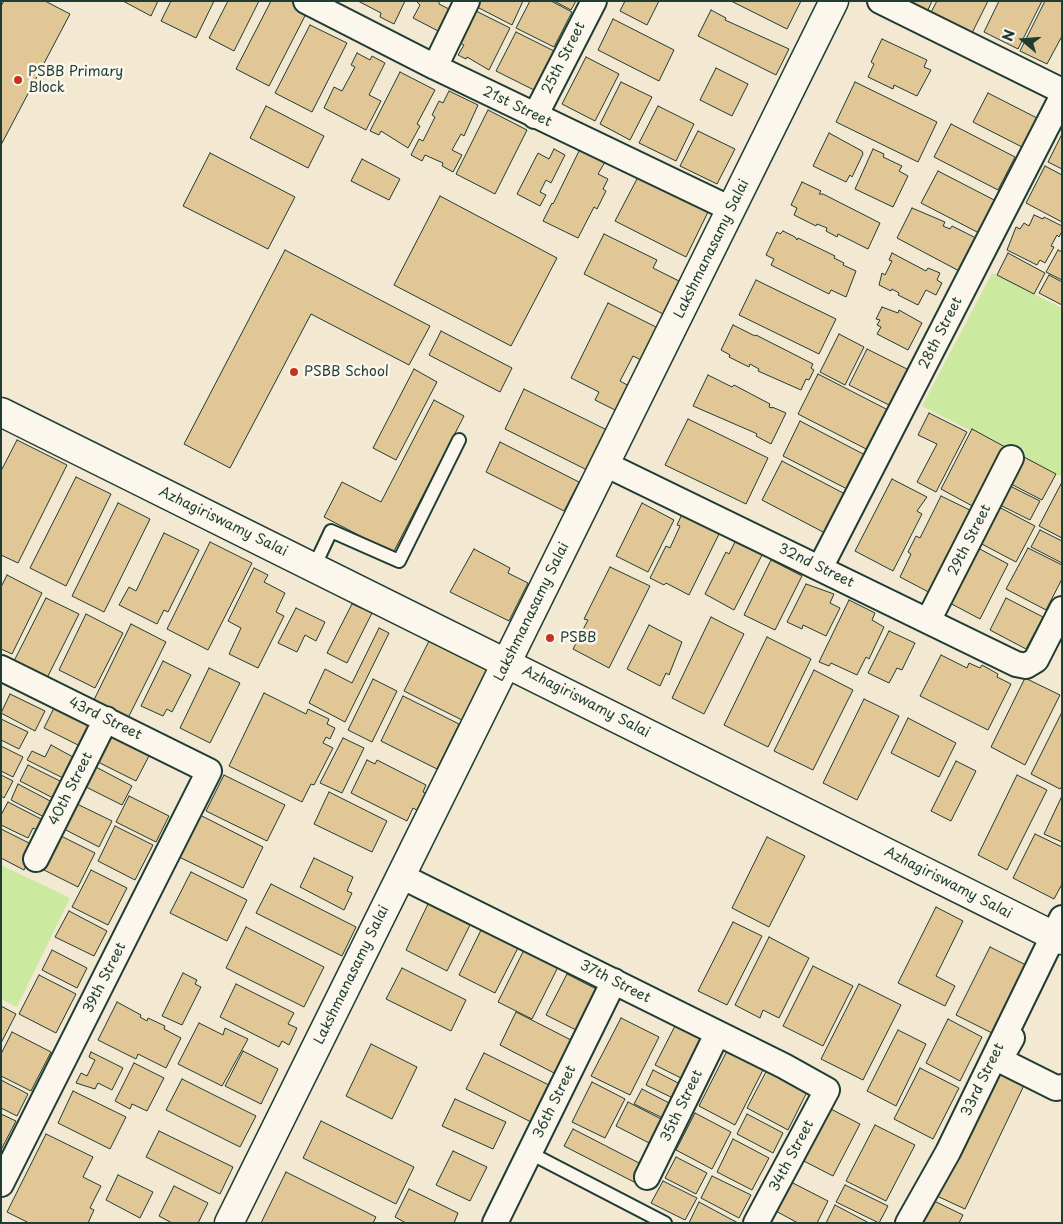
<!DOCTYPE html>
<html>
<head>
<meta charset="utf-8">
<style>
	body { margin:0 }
	#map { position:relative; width:1063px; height:1224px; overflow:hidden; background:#f3e8d2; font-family:"Playpen Sans",sans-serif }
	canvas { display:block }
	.frame { position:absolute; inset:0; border:2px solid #1f3d34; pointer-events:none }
	.north { position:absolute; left:998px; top:15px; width:50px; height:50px; -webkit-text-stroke:4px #fbf7ec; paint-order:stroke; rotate:288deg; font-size:14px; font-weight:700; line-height:20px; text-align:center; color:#1f3d34 }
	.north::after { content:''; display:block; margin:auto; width:18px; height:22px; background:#1f3d34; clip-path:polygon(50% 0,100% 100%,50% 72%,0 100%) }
</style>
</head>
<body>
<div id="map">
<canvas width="1063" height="1224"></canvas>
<div class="frame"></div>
<div class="north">N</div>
</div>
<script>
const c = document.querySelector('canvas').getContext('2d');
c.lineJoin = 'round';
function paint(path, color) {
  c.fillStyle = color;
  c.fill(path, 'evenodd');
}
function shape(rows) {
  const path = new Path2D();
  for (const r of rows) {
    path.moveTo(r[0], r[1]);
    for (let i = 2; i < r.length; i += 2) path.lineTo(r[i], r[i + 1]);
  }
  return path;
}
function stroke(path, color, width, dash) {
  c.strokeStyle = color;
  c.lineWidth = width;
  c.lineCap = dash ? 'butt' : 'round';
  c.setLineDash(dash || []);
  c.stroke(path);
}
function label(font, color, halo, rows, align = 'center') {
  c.font = font + ' "Playpen Sans",sans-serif';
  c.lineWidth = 5;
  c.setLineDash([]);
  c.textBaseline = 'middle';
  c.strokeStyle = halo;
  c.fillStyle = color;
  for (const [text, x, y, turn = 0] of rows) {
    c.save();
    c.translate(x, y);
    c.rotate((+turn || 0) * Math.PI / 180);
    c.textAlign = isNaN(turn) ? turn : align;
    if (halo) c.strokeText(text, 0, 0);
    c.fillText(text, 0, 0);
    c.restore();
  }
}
paint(shape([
	[992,273,1062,308,1062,477,922,406],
	[1,865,70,898,17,1007,1,999]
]), '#cce9a0');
const building = shape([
	[4,1,45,1,70,14,1,145,1,6,4,1],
	[123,1,158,1,151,16,123,1],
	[171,1,214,1,196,38,161,21,171,1],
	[228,1,259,1,234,51,209,38,228,1],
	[271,1,291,1,308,10,269,86,236,69,271,1],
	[358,1,405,1,394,24,380,17,381,13,358,1],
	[416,1,439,1,439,4,455,12,444,34,413,18,420,5,416,1],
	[480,1,523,1,512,25,477,7,480,1],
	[530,1,551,1,572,12,554,47,516,28,530,1],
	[554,1,576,1,571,10,554,1],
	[625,1,659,1,647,25,620,11,625,1],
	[731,1,801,1,787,29,731,1],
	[901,1,932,1,926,14,901,1],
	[937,1,988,1,969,39,928,18,937,1],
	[999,1,1042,1,1018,49,984,32,999,1],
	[1045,1,1062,1,1062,36,1047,64,1020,51,1045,1],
	[474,10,510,28,489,70,467,57,466,59,458,55,464,45,458,42,474,10],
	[711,10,726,18,725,20,789,49,776,75,698,36,711,10],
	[613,19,674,50,659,81,598,50,613,19],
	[310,25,347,43,312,112,275,93,310,25],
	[516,32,554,51,534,90,496,71,516,32],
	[882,39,927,60,924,67,931,70,917,96,894,85,893,89,868,77,874,64,871,62,882,39],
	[357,53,370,60,372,56,385,63,369,95,381,101,366,130,324,108,334,87,342,91,355,67,351,65,357,53],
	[586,57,619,74,595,121,562,104,586,57],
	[716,68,748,84,732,116,700,100,716,68],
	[400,72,435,90,417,124,420,126,408,148,381,131,379,135,370,131,400,72],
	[621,82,652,97,630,140,600,124,621,82],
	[855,82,937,122,918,162,836,122,855,82],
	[449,91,478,105,464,136,461,134,452,150,462,155,453,172,442,166,443,163,425,155,422,161,411,155,419,139,423,141,435,117,432,115,439,101,443,103,449,91],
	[988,93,1037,118,1022,147,973,122,988,93],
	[266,106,324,136,308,168,250,138,266,106],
	[658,106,694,124,676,161,639,143,658,106],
	[488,110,527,130,495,194,456,174,488,110],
	[951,124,1015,157,998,190,934,157,951,124],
	[698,131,735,149,717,184,680,166,698,131],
	[829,133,862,151,863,154,852,177,850,175,846,182,813,166,829,133],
	[1061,136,1062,137,1062,169,1048,162,1061,136],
	[554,149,565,155,551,183,546,180,540,192,546,195,540,206,517,194,538,153,549,159,554,149],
	[580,149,605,162,598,174,608,179,603,189,606,191,597,209,594,207,578,238,543,221,552,203,553,204,580,149],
	[873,149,884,154,883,157,902,166,899,171,908,176,893,207,855,189,873,149],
	[210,153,295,197,268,249,183,206,210,153],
	[362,159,400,179,389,200,351,181,362,159],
	[1045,166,1062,175,1062,222,1026,203,1045,166],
	[938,171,998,202,981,234,921,203,938,171],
	[638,177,708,212,686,257,615,221,638,177],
	[802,182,821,191,819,194,823,194,880,223,868,249,838,234,837,237,826,231,827,228,817,224,816,226,794,215,797,208,791,205,802,182],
	[440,196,557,258,511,346,394,285,440,196],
	[912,208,945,222,943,226,950,229,952,226,980,240,963,273,897,238,912,208],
	[1034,215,1043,219,1044,217,1062,226,1062,231,1059,237,1057,235,1051,246,1054,247,1045,263,1040,260,1037,265,1007,250,1016,227,1020,229,1024,223,1029,226,1034,215],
	[783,231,795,237,797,240,798,238,835,256,834,258,844,263,843,265,856,271,846,297,831,290,829,294,771,265,774,259,766,255,777,232,780,234,783,231],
	[604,234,657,260,653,268,683,283,667,316,584,274,604,234],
	[285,250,430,326,409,365,311,314,230,468,184,444,285,250],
	[1058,250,1062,252,1062,280,1046,272,1058,250],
	[892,253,926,271,928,268,940,273,937,280,942,283,936,295,926,290,918,305,898,295,899,293,892,289,891,291,879,285,882,273,885,275,892,261,889,260,892,253],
	[1008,253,1045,273,1034,294,997,275,1008,253],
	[1049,275,1062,282,1062,305,1039,293,1049,275],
	[756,280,836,319,819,354,739,315,756,280],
	[608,303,658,328,645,362,633,356,620,381,629,386,617,411,595,400,599,392,571,378,608,303],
	[882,307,898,313,899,310,922,323,908,350,877,334,881,327,877,325,880,320,876,319,882,307],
	[733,325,755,336,756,335,813,364,811,368,814,370,809,380,806,379,801,390,758,371,759,369,750,364,749,367,729,357,730,355,721,350,733,325],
	[441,331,512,368,500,392,429,355,441,331],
	[839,334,864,347,845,385,820,372,839,334],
	[867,349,913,372,895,408,849,385,867,349],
	[414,369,437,382,396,460,373,448,414,369],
	[818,374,892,412,872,452,798,414,818,374],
	[708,375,732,387,734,385,770,404,769,407,772,408,772,407,786,413,771,444,756,436,757,434,753,432,693,406,708,375],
	[524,389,607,430,587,470,505,429,524,389],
	[434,400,464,416,393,553,324,517,342,482,381,502,434,400],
	[929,413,967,432,936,492,917,482,937,444,918,435,929,413],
	[688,419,768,458,746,504,665,465,688,419],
	[800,421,867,456,849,490,783,456,800,421],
	[972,429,1007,448,976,508,941,489,972,429],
	[17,440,67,465,18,563,1,555,1,471,17,440],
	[500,442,579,482,564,511,486,472,500,442],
	[1024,457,1056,474,1042,500,1011,484,1024,457],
	[782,461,845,494,825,533,762,500,782,461],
	[76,477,111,494,66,586,30,568,76,477],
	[892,479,927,497,917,511,922,514,893,571,855,551,892,479],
	[1062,482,1062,538,1039,526,1062,482],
	[1010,486,1040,501,1030,520,1000,505,1010,486],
	[941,496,976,513,938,597,900,577,911,554,908,552,916,536,920,538,941,496],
	[118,503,150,519,104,612,72,596,118,503],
	[642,503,674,520,648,572,616,556,642,503],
	[997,506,1035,526,1016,562,978,542,997,506],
	[683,512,721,530,689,595,666,583,664,585,650,578,666,546,670,548,680,526,677,525,683,512],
	[1040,530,1062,541,1062,563,1031,547,1040,530],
	[164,533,199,550,168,612,164,610,157,624,119,605,129,587,136,591,164,533],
	[210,542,252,563,208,650,167,629,210,542],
	[735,542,762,555,734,610,705,594,726,552,729,554,735,542],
	[976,547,1008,564,980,619,948,602,976,547],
	[1028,548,1062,565,1062,579,1046,610,1006,589,1028,548],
	[474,549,510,568,508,573,528,583,509,621,450,592,474,549],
	[771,560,802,576,775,630,744,615,771,560],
	[610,567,650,586,609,668,573,649,588,620,584,619,610,567],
	[254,568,268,575,264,582,285,593,276,612,284,616,258,668,229,654,241,628,228,621,254,568],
	[7,575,42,593,12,654,1,649,1,587,7,575],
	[806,584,834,594,830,603,840,608,826,636,803,625,802,629,787,622,806,584],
	[46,598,79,614,47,678,14,661,46,598],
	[1006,598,1043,617,1026,649,990,630,1006,598],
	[849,600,875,613,872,620,884,627,869,659,866,657,857,675,831,663,829,666,819,662,849,600],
	[352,604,372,613,347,663,327,653,352,604],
	[296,608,325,622,316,641,305,635,297,652,278,643,296,608],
	[86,614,123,633,95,688,59,670,86,614],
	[711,617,744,634,704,714,672,698,711,617],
	[131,624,166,642,125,724,91,706,131,624],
	[649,625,682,642,669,675,666,673,660,686,627,669,649,625],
	[379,628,389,633,345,722,309,703,325,669,352,683,379,628],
	[889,631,915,643,902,670,897,668,889,683,868,673,889,631],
	[767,637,811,659,768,747,724,725,767,637],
	[429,641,487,670,462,720,404,691,429,641],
	[941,655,967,668,969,663,980,668,982,665,998,674,997,677,1011,684,988,730,920,696,941,655],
	[163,661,191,675,172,712,167,709,163,716,141,706,163,661],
	[209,668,240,683,210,743,180,728,209,668],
	[814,670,853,690,813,770,774,751,814,670],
	[1025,678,1060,695,1025,765,991,747,1025,678],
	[373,679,397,691,372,742,348,730,373,679],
	[264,693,306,714,308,709,329,719,327,724,335,728,330,739,326,737,323,743,333,748,314,785,311,784,302,802,229,766,264,693],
	[10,694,45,711,35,731,1,713,10,694],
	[403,696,459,724,437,769,381,741,403,696],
	[864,699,899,716,857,800,823,783,864,699],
	[54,708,90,726,80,746,44,728,54,708],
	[1062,712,1062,786,1060,789,1031,774,1062,712],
	[908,718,956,743,939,777,891,753,908,718],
	[1,719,28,732,19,749,1,740,1,719],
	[112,734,150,754,136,781,98,762,112,734],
	[343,738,364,748,342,793,320,783,343,738],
	[51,745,73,757,68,765,71,767,65,779,27,760,32,751,45,757,51,745],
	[1,746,23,757,13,777,1,771,1,746],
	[367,760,375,764,377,760,426,785,423,792,431,796,422,813,413,808,407,821,351,793,367,760],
	[956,761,976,771,951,821,931,811,956,761],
	[28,765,64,783,55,799,20,781,28,765],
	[94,766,132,786,122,805,84,786,94,766],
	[1,775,13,781,4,798,1,796,1,775],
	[224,775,285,805,267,841,206,811,224,775],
	[1017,775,1047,790,1007,870,978,855,1017,775],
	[18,784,54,803,46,818,11,800,18,784],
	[329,792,387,821,372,852,314,824,329,792],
	[129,796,169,816,156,842,116,822,129,796],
	[1061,798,1062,798,1062,842,1044,834,1061,798],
	[8,802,43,820,37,830,33,828,28,838,1,825,1,815,8,802],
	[75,803,112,821,99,847,62,828,75,803],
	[198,814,263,847,243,888,177,856,198,814],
	[115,826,153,845,135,880,98,861,115,826],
	[1,829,35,846,24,870,1,858,1,829],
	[55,833,95,853,78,887,38,867,55,833],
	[1035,834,1062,847,1062,884,1054,899,1013,878,1035,834],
	[767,837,805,856,769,927,732,908,767,837],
	[314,858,353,877,347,891,352,893,344,910,300,887,314,858],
	[91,870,127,888,108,925,72,907,91,870],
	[191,872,247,900,227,941,170,913,191,872],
	[271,884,356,927,342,956,256,913,271,884],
	[428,904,470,925,447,971,406,950,428,904],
	[936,907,963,921,936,976,955,986,945,1006,898,983,936,907],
	[69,911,107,931,94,956,55,937,69,911],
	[733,922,762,936,727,1005,698,991,733,922],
	[483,926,520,944,495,993,459,975,483,926],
	[246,927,324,967,304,1007,226,968,246,927],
	[769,937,809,958,779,1018,763,1010,760,1018,735,1005,769,937],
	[990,947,1028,966,994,1034,956,1015,990,947],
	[525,948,559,965,532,1019,498,1002,525,948],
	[52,950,87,968,77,988,42,970,52,950],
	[813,966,853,986,823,1046,783,1026,813,966],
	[402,968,466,1000,451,1031,386,999,402,968],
	[183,973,197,980,195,984,201,987,182,1025,162,1016,183,973],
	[567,974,602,992,582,1033,546,1015,567,974],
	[39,975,76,994,56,1033,19,1014,39,975],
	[236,984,294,1013,288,1024,297,1028,289,1045,282,1041,279,1047,220,1017,236,984],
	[859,984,901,1005,863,1080,821,1059,859,984],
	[117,1002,141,1015,140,1017,147,1021,148,1018,165,1026,164,1029,181,1038,166,1068,138,1054,136,1059,98,1040,117,1002],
	[1,1006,16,1014,1,1043,1,1006],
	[516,1012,573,1041,556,1074,500,1045,516,1012],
	[621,1018,659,1037,630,1095,591,1076,621,1018],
	[948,1019,982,1037,960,1081,926,1063,948,1019],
	[199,1023,223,1035,225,1028,248,1039,222,1086,178,1064,199,1023],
	[676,1024,710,1041,689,1082,655,1065,676,1024],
	[898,1030,926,1044,896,1106,867,1091,898,1030],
	[12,1032,51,1052,31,1091,1,1076,1,1054,12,1032],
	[371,1044,417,1067,392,1119,346,1096,371,1044],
	[728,1049,764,1068,735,1125,699,1106,728,1049],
	[243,1051,278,1069,261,1104,225,1086,243,1051],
	[91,1052,123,1068,112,1090,98,1083,95,1089,76,1083,81,1073,87,1076,95,1060,89,1057,91,1052],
	[484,1053,553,1087,535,1124,466,1089,484,1053],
	[134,1063,164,1078,147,1111,132,1104,130,1109,115,1101,134,1063],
	[999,1065,1027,1079,965,1209,937,1196,999,1065],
	[769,1066,809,1088,788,1130,747,1108,769,1066],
	[920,1068,959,1088,933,1139,894,1119,920,1068],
	[653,1070,686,1087,679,1101,646,1085,653,1070],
	[182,1079,256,1116,240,1147,166,1110,182,1079],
	[1,1080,28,1094,17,1116,1,1108,1,1080],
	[592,1082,625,1099,605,1138,572,1122,592,1082],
	[642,1089,673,1105,665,1119,634,1104,642,1089],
	[73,1091,126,1117,110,1149,58,1123,73,1091],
	[455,1099,506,1122,493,1149,442,1126,455,1099],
	[628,1102,667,1122,655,1146,616,1126,628,1102],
	[825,1106,860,1124,833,1176,798,1158,825,1106],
	[695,1113,731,1132,712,1169,676,1150,695,1113],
	[1,1114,16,1121,1,1150,1,1114],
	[747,1114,783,1133,773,1153,737,1134,747,1114],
	[321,1121,414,1167,396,1204,303,1158,321,1121],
	[875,1125,915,1145,886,1201,846,1181,875,1125],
	[573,1129,643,1165,634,1182,564,1146,573,1129],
	[159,1131,233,1167,220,1194,146,1157,159,1131],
	[46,1134,93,1157,83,1177,101,1186,90,1208,94,1210,88,1223,29,1223,7,1212,46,1134],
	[733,1139,769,1158,752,1190,717,1172,733,1139],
	[453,1151,487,1167,470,1201,436,1185,453,1151],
	[676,1157,707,1173,696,1194,665,1178,676,1157],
	[286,1172,376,1217,373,1223,261,1223,286,1172],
	[118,1175,153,1192,140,1218,106,1200,118,1175],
	[712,1176,751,1195,739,1218,701,1198,712,1176],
	[787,1180,828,1201,817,1223,798,1223,772,1209,787,1180],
	[663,1181,697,1198,685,1220,651,1203,663,1181],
	[845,1185,888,1206,879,1223,836,1202,845,1185],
	[174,1186,208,1203,198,1223,172,1223,159,1216,174,1186],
	[409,1189,458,1213,454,1223,406,1223,395,1217,409,1189],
	[930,1199,963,1215,959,1223,918,1223,930,1199],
	[699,1202,738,1223,689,1223,699,1202],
	[835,1205,869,1223,826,1223,835,1205]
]);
paint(building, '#e1c696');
stroke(building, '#1f3d34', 1);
const lane = shape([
	[314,567,331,531,399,561,459,440],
	[530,1153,665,1223]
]);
const street = shape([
	[306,1,435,67,731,209],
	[880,1,1062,91],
	[435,67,467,1],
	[535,116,594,1],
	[605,464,1016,664,1026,666,1036,660,1062,609],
	[820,568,1062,97],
	[928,621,1011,458],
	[1,668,209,771,1,1184],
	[36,859,106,719],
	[401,876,784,1066,827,1090,756,1223],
	[1012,1038,1004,1052,1004,1062,1056,1088,1062,1087],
	[647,1177,717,1034],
	[495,1223,614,981],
	[908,1223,948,1152,1062,918]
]);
const secondary = shape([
	[1,412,1062,940],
	[229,1223,834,1]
]);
stroke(lane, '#1f3d34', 16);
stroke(street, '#1f3d34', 28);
stroke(secondary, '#1f3d34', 31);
stroke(lane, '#fbf7ec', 12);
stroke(street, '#fbf7ec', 24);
stroke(secondary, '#fbf7ec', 28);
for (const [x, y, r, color] of [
	[18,80,5,"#c8321e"],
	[294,372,5,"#c8321e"],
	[550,638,5,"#c8321e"]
]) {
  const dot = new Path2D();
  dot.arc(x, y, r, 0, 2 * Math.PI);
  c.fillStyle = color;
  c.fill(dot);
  stroke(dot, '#fbf7ec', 2);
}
label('14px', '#1f3d34', '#fbf7ec', [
	["25th Street",564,58,-63],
	["21st Street",517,107,26],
	["Lakshmanasamy Salai",712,249,-64],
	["28th Street",941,333,-63],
	["Azhagiriswamy Salai",223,522,26],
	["29th Street",970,540,-63],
	["32nd Street",816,566,26],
	["Lakshmanasamy Salai",532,612,-64],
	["Azhagiriswamy Salai",586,702,27],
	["43rd Street",105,719,26],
	["40th Street",71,789,-63],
	["Azhagiriswamy Salai",948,883,27],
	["Lakshmanasamy Salai",352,975,-64],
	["39th Street",105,978,-63],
	["37th Street",615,982,27],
	["33rd Street",983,1080,-64],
	["36th Street",555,1102,-64],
	["35th Street",682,1106,-64],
	["34th Street",792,1156,-62]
]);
label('14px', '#1f3d34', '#fbf7ec', [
	["PSBB Primary",28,72],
	["Block",28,88],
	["PSBB School",304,372],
	["PSBB",560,638]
], 'left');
</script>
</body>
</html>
